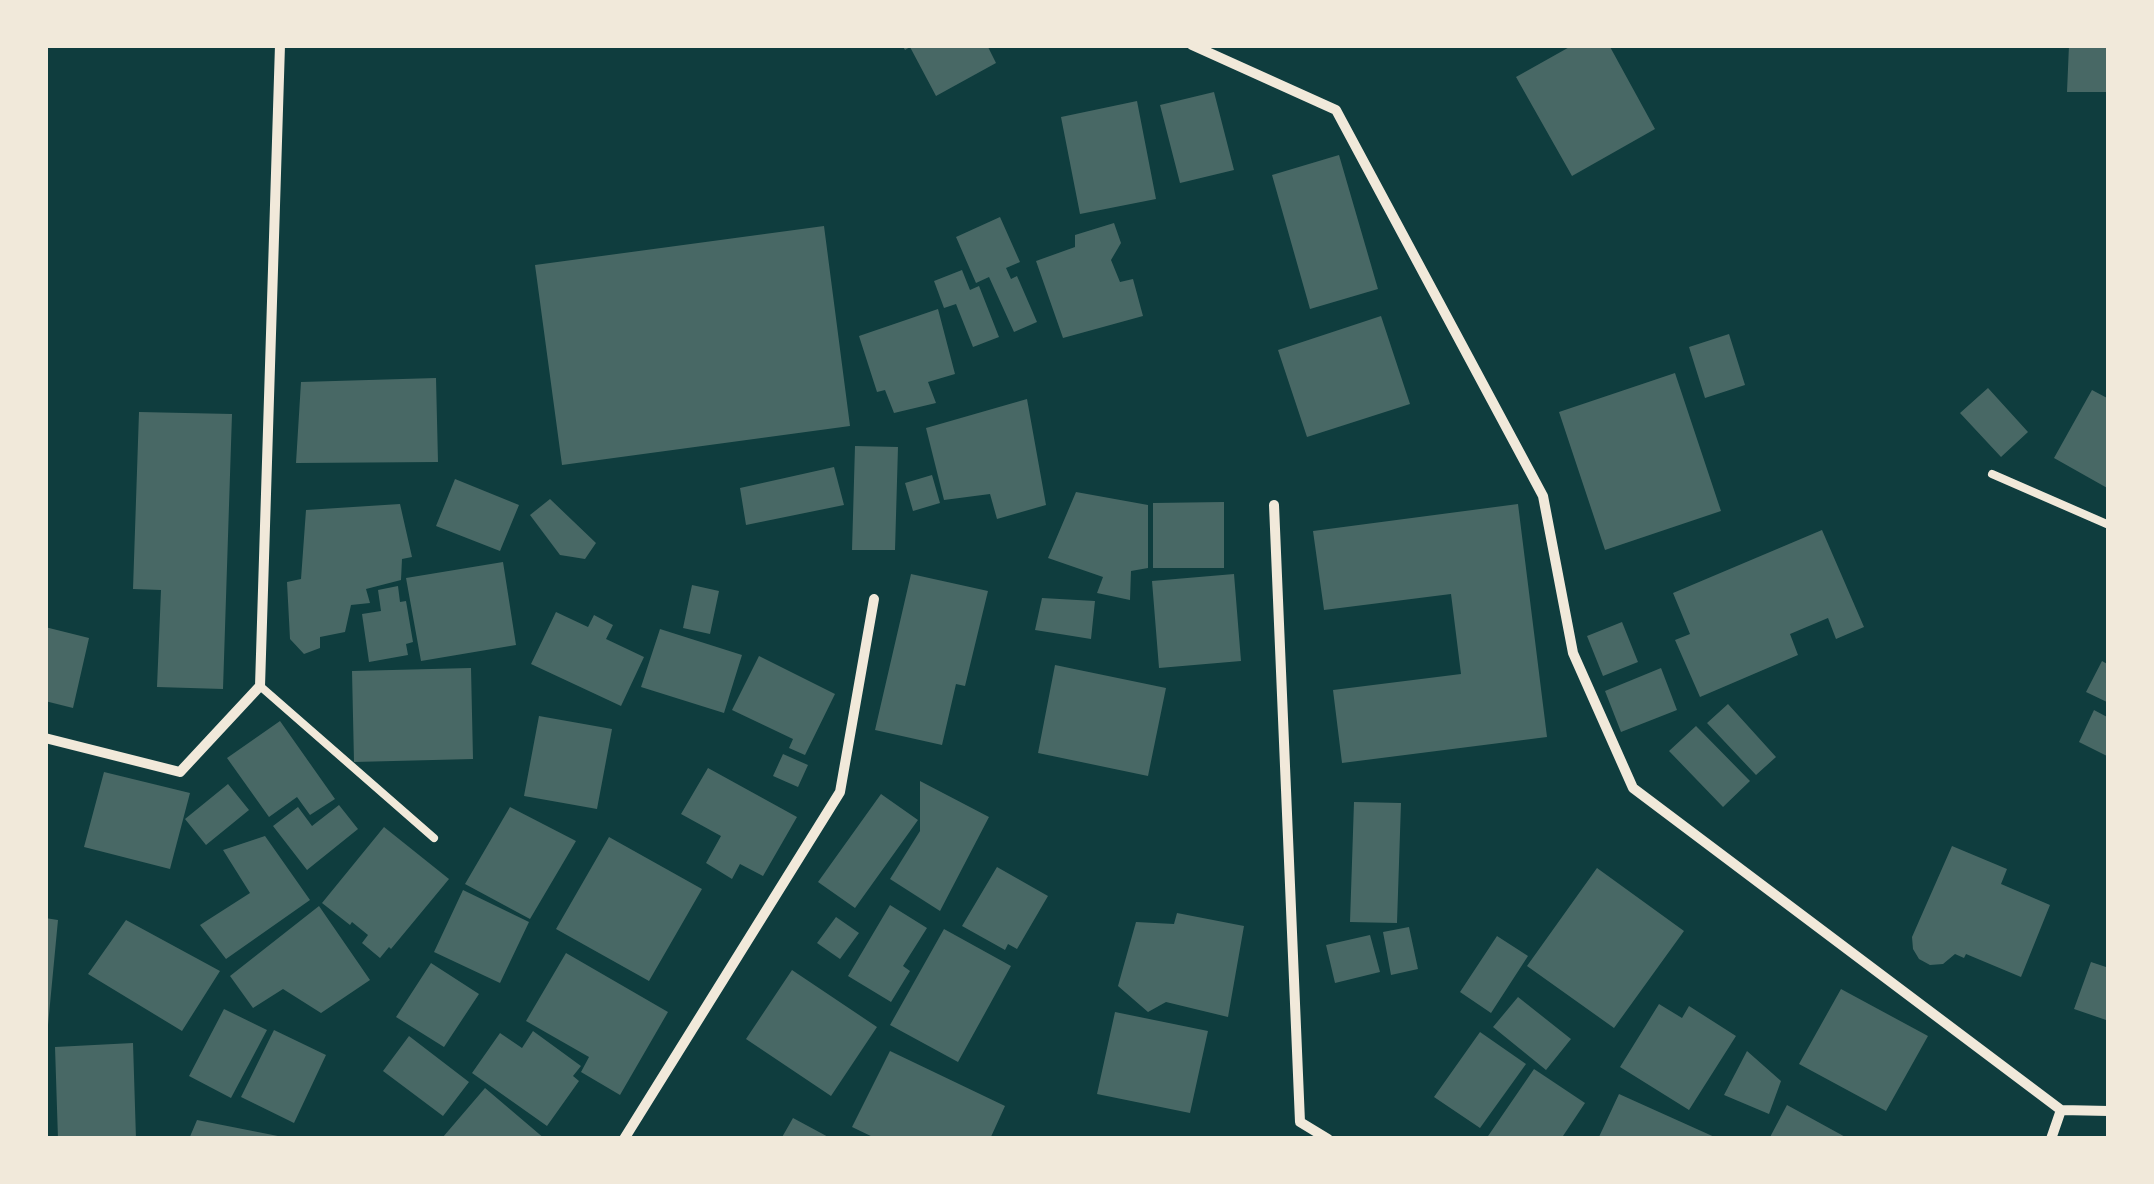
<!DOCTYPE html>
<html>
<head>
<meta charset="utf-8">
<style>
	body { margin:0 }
	#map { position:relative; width:2154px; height:1184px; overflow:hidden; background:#0f3d3e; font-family:"Times New Roman",serif }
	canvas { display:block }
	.frame { position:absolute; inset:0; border:48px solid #f1e9da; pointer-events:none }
</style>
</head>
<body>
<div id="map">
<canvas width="2154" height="1184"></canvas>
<div class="frame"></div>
</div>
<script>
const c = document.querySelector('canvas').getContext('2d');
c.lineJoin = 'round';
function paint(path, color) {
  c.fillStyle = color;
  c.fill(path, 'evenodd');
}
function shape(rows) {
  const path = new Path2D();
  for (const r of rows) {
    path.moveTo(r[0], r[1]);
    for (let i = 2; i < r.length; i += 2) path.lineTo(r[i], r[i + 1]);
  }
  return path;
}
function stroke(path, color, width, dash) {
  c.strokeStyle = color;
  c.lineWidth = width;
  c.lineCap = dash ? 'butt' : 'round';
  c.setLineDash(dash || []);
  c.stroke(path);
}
paint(shape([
	[902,45,987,45,996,63,936,96,910,47,905,50],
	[1573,45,1609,45,1655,129,1572,176,1516,77],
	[2069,45,2109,45,2109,92,2067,92],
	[1214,92,1234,170,1180,183,1160,105],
	[1137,101,1156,199,1080,214,1061,117],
	[1339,155,1378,289,1310,309,1272,175],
	[1000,217,1020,262,1006,268,1011,279,1017,276,1037,322,1014,332,989,277,976,283,956,237],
	[1114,223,1121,243,1111,260,1120,282,1133,279,1143,316,1063,338,1036,261,1075,247,1075,235],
	[824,226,850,426,562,465,535,265],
	[962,270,970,290,979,286,999,337,973,347,956,304,944,308,934,281],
	[938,309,955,374,928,382,936,403,894,413,885,390,877,392,859,336],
	[1381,316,1410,404,1307,437,1278,350],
	[1729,334,1745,385,1705,398,1689,347],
	[1675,373,1721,511,1605,550,1559,412],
	[436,378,438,462,296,463,301,382],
	[1988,388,2028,432,2001,457,1960,413],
	[2092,390,2109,399,2109,489,2054,458],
	[1027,399,1046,505,997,519,990,494,944,500,926,428],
	[139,412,232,414,223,689,157,687,161,590,133,589],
	[855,446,898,447,895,550,852,550],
	[834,467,844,505,746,525,740,488],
	[932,475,940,503,913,511,905,483],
	[455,479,519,505,500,551,436,526],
	[1076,492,1148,505,1148,568,1131,571,1130,600,1097,593,1103,577,1048,558],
	[550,499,596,543,585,559,560,555,530,515],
	[1224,502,1224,568,1153,568,1153,503],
	[400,504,412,557,402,559,401,580,366,589,370,603,351,605,345,632,320,637,320,648,304,654,290,639,287,582,301,579,306,510],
	[1518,504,1547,737,1342,763,1333,690,1461,674,1451,594,1324,610,1313,531],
	[1822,530,1864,627,1836,639,1828,618,1790,634,1798,655,1700,697,1675,640,1690,634,1673,593],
	[503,562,516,645,421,661,406,578],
	[911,574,988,591,965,686,956,684,942,745,875,730],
	[1234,574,1241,661,1159,668,1152,581],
	[692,585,719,591,710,634,683,628],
	[398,586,400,602,406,601,413,642,406,644,408,655,369,662,362,614,381,611,378,590],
	[1042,598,1095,601,1091,639,1035,630],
	[556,612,588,627,594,615,613,625,606,639,644,657,621,706,531,664],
	[1622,622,1638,662,1603,676,1587,636],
	[45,627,89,638,73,708,45,701],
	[660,629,742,655,724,713,641,687],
	[759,656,835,694,805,755,789,748,793,739,732,710],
	[2102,661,2109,665,2109,703,2086,692],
	[1055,665,1166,688,1148,776,1038,753],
	[471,668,473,759,354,762,352,671],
	[1661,668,1677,710,1621,732,1605,691],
	[1728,704,1776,757,1756,775,1707,723],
	[2094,710,2109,718,2109,757,2079,742],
	[539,716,612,729,597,809,524,796],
	[280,721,335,799,310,815,297,797,269,817,227,758],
	[1696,726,1750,781,1723,807,1669,751],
	[783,754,808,765,798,787,773,776],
	[708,768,797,817,763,876,740,864,732,879,706,863,721,836,681,814],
	[104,772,190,793,170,869,84,847],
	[920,781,989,817,940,911,890,879,920,831],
	[228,784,249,810,206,845,185,819],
	[881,794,918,820,855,908,818,882],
	[1354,802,1401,803,1397,923,1350,922],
	[339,805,358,829,307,870,273,826,298,807,312,826],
	[510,807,576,841,530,919,465,884],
	[384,827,449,879,391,949,389,947,380,958,362,943,368,935,352,922,350,925,322,903],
	[265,836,310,900,226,959,200,925,250,893,223,850],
	[609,837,702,889,649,981,556,929],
	[1952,846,2007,869,2001,884,2050,905,2021,977,1966,954,1964,958,1955,954,1943,964,1930,965,1919,959,1913,949,1912,937],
	[997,867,1048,896,1017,949,1008,944,1005,950,962,926],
	[1597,868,1684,931,1614,1028,1527,966],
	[463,890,529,922,500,983,434,952],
	[890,905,927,928,903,966,910,971,891,1002,848,976],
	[319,906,370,980,321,1013,283,989,253,1008,230,976],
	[1177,913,1244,926,1228,1017,1166,1002,1148,1012,1118,986,1136,922,1174,924],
	[836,917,859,933,840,959,817,943],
	[45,918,58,920,48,1025,45,1025],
	[126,920,220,971,182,1031,88,974],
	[1409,927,1418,969,1391,975,1383,932],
	[944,929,1011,966,958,1062,890,1025],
	[1370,935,1380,972,1335,983,1326,945],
	[1497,936,1528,956,1491,1013,1460,992],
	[566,953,668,1012,620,1095,581,1072,589,1057,526,1021],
	[2091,962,2109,968,2109,1021,2074,1009],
	[431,963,479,994,444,1047,396,1017],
	[792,970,877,1027,831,1096,746,1039],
	[1841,989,1928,1036,1886,1111,1799,1064],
	[1518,997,1571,1039,1546,1070,1493,1027],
	[1659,1004,1682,1018,1689,1006,1736,1036,1689,1110,1620,1067],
	[224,1009,267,1030,231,1098,189,1076],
	[1115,1012,1208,1031,1190,1113,1097,1094],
	[274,1030,326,1055,294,1123,241,1097],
	[533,1031,581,1066,573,1076,579,1081,547,1126,472,1073,500,1033,522,1048],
	[1480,1032,1526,1064,1480,1128,1434,1097],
	[409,1036,469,1082,443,1116,383,1071],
	[133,1043,136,1139,58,1139,55,1047],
	[890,1051,1005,1106,990,1139,877,1139,852,1127],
	[1747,1051,1781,1081,1769,1114,1724,1095],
	[1534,1069,1585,1103,1561,1139,1486,1139],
	[485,1088,545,1139,445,1139,443,1137],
	[1619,1094,1719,1139,1598,1139],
	[1787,1105,1849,1139,1769,1139],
	[793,1118,832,1139,781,1139],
	[197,1120,283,1137,283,1139,189,1139]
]), '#486865');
stroke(shape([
	[1992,474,2109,525],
	[260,686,434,838]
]), '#f1e9da', 8);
stroke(shape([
	[1192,45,1336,110,1543,496,1573,653,1633,788,2061,1110],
	[1274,505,1300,1122,1328,1139],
	[45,738,180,772,260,686,280,45],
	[624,1139,840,792,874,599],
	[2051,1139,2061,1110,2109,1111]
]), '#f1e9da', 10);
</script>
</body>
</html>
